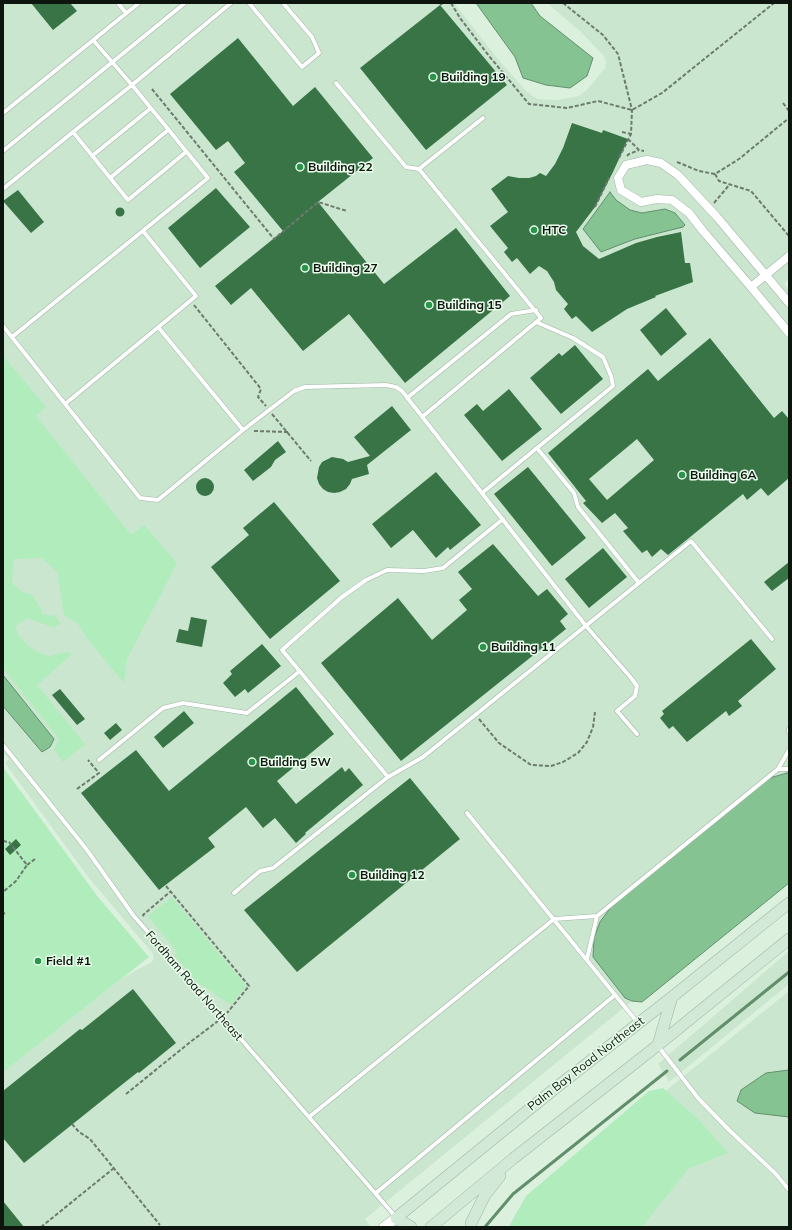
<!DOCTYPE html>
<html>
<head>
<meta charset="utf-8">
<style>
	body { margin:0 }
	#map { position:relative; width:792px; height:1230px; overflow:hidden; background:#dbf1de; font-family:Mulish,sans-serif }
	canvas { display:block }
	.frame { position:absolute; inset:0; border:4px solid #0e150f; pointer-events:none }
</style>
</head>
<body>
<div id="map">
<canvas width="792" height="1230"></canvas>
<div class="frame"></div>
</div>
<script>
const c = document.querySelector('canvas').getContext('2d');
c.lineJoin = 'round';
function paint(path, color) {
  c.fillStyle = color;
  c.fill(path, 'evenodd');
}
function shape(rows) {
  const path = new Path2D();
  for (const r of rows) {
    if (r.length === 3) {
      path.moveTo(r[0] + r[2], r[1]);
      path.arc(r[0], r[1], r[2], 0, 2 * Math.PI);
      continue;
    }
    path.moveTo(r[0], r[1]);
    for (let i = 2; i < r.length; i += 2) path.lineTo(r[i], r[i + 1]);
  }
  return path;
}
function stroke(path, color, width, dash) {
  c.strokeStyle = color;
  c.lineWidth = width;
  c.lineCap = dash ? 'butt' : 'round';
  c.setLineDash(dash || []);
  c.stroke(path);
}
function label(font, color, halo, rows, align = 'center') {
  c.font = font + ' Mulish,sans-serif';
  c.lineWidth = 3;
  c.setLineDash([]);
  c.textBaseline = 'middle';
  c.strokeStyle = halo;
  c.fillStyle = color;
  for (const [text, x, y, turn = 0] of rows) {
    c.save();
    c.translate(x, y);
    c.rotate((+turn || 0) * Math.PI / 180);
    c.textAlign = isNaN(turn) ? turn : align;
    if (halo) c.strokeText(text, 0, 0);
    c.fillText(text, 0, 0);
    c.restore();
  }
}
paint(shape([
	[3,3,454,3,497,58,526,91,537,99,557,100,579,96,587,90,605,68,606,61,604,56,581,32,547,3,789,3,789,279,784,284,789,290,789,773,776,775,625,998,632,1001,365,1219,371,1227,3,1227,3,1071,124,977,152,962,154,958,153,954,89,878,5,763,9,759,3,752],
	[789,951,789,984,669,1082,658,1064],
	[789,991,789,1227,509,1227,517,1211]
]), '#cae6ce');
paint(shape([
	[3,356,46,407,36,416,131,535,144,525,177,563,127,659,124,683,89,641,78,624,64,615,57,572,42,558,14,559,12,583,21,591,32,595,41,609,42,614,55,616,61,623,54,628,28,618,15,626,19,636,27,645,39,653,49,656,67,652,72,654,37,685,85,744,63,762,54,749,59,739,3,668],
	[3,767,98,897,149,957,3,1072],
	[172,897,246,986,232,1004,228,1003,196,981,174,955,177,952,148,916],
	[663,1088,699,1120,728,1153,688,1169,642,1227,509,1227,526,1196,649,1091]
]), '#b1edbc');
const water = shape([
	[476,3,531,3,540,16,593,58,587,76,570,88,546,85,523,78,515,57,476,3],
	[610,192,616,200,630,210,642,213,665,209,675,213,685,225,683,227,635,239,601,252,583,229,610,192],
	[3,675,54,739,50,747,42,752,3,706,3,675],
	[787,773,789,773,789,883,642,1002,632,1001,625,998,593,957,594,938,600,922,611,907,766,779,787,773],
	[789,1070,789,1117,755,1113,737,1101,741,1090,766,1073,789,1070]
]);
paint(water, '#86c392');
stroke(water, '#628f6b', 1);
stroke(shape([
	[680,1060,789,972],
	[485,1227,513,1194,667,1071]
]), '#628f6b', 3);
paint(shape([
	[31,3,70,3,77,11,53,30],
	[440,5,507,85,426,150,360,68],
	[238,38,293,106,315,87,373,158,318,202,384,284,456,228,510,296,405,383,349,314,303,351,251,288,231,305,215,286,283,231,234,172,245,163,228,141,216,150,170,94],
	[572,123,602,133,603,130,628,139,613,172,595,207,576,232,583,246,599,259,636,243,657,237,681,232,685,263,690,263,693,282,655,296,656,297,627,309,592,332,576,316,572,319,564,309,568,304,556,290,554,282,547,271,539,266,530,274,517,258,512,262,504,252,508,248,490,226,508,212,491,189,508,176,519,178,529,178,536,176,540,173,546,176,555,164,563,148],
	[216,188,250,227,200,268,168,228],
	[18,190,44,222,31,233,3,201],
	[120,212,4.5],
	[666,308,687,334,661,356,640,330],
	[710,338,774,418,782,411,789,419,789,478,768,496,761,488,747,500,743,494,668,555,661,549,652,557,647,550,642,553,623,531,628,528,615,513,602,523,583,503,586,501,548,453,648,369,658,381],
	[637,439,654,460,607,500,589,479],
	[575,345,603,379,561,414,530,378,559,353,562,356],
	[509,389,542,429,502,461,464,415,477,404,483,411],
	[392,406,411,430,367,465,369,474,352,479,350,484,346,489,340,492,334,493,328,492,323,489,319,484,317,478,319,467,322,462,332,457,343,459,348,462,370,456,354,437],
	[278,441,286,452,275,460,271,467,253,481,244,470],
	[528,467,586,538,552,566,494,494],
	[436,472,481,525,450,550,448,547,436,558,413,530,391,548,372,524],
	[205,487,9],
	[274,502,340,581,270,639,211,567,249,535,243,528],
	[493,544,538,596,547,589,568,614,560,621,566,629,401,761,321,663,398,598,432,640,467,610,459,600,472,589,458,572],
	[603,548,627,577,589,608,565,579],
	[789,562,789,578,772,591,764,582],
	[191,617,207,620,202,647,176,642,179,629,188,631],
	[751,639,776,669,738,701,742,706,729,716,726,711,687,742,673,726,669,729,660,718,664,714,662,711],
	[262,644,281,666,248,693,245,689,235,697,223,683,232,674,230,671],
	[296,687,334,734,277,781,296,804,342,767,345,772,349,768,363,785,305,833,306,834,296,843,275,818,263,828,246,807,208,838,215,847,159,890,81,793,136,750,169,791],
	[60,689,85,719,77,725,52,695],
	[184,711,194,723,163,748,154,737],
	[116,723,122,730,110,740,104,733],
	[410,778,460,839,297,972,244,910],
	[16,839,21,845,10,855,5,849],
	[133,989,176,1043,139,1073,138,1072,124,1083,24,1163,3,1138,3,1091,80,1029,82,1030],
	[3,1201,24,1227,3,1227]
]), '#397447');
const service = shape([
	[118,3,126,13],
	[249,3,302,67,319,53,312,37,283,3],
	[93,40,132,85,73,132,128,200,186,152],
	[336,83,406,167,419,169,541,318,422,417],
	[3,113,139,3],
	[3,151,185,3],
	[92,156,151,108],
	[419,169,483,118],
	[110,178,168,130],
	[3,189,73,132],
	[536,322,573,338,603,357,611,376,613,386,537,448,574,493,578,507,639,583],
	[3,326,140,498,158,500,243,430,294,391,305,387,386,385,396,387,402,391,586,626,632,679,637,686,635,696,617,711,637,734],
	[158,327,243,430],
	[12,337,208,178,132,85,231,3],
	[407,398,511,314,536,310],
	[65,404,196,296,143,231],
	[482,493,537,448],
	[789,729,789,732],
	[3,745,87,850,133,915,395,1216],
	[99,760,163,708,183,703,247,713,300,671],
	[778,769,789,769],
	[388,777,282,650,342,597,366,580,387,570,424,571,443,568,503,519],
	[467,813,638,1023],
	[234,893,260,871,273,868,388,777,423,757,691,541,772,639],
	[587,959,597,916],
	[658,1046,698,1098,729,1130,775,1173,789,1190],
	[309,1117,554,919,597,916,778,769,789,750],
	[376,1193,615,995]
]);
const minor = shape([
	[751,287,789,256],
	[789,303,717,217,678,175,661,163,647,160,626,165,618,178,621,190,641,202,657,199,672,200,689,213,703,231,751,287,789,333]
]);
const tertiary = shape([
	[384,1227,396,1218]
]);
const secondary = shape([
	[658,1045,672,997],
	[396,1218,553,1090,672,997,789,903],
	[396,1218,411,1227],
	[431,1227,514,1158,658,1045,789,939],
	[471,1227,471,1223,485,1195,500,1176]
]);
stroke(service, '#a1b6a5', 5);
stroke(minor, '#a1b6a5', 9);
stroke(tertiary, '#a1b6a5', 11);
stroke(secondary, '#a1b6a5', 12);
stroke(shape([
	[451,3,460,18,489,56,529,104,567,108,598,101,632,110,662,93,774,3],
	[563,3,603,35,618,54,632,110,631,134,618,160],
	[440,5,443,3],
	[152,89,274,239,318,202,347,211],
	[783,103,789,111],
	[622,132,631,134],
	[628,139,639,150,644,151],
	[627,156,629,154,639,150],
	[677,162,699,171,715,174,739,159,789,118],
	[715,174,719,181,751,191,789,236],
	[714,203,730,184],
	[595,207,609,178],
	[194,305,261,389,258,397,266,406],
	[272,414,311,461],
	[254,431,288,432],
	[479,719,499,743,531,765,551,766,563,762,578,753,587,742,593,727,595,712],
	[77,789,99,773,88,760],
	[3,841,9,842,27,865,16,881,3,892],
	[27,865,35,859],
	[166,886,249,986,227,1013],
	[3,914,5,913],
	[144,916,143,915,171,891],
	[126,1094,189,1043,218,1021],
	[72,1124,79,1132,90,1139,160,1225],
	[41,1227,114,1168]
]), '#6d7b6f', 2, [4, 2]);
stroke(service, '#fff', 4);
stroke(minor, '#fff', 8);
stroke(tertiary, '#fff', 10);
stroke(secondary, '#d2e9d7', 11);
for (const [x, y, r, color] of [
	[433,77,4,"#2a944b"],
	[300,167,4,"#2a944b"],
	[534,230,4,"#2a944b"],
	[305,268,4,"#2a944b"],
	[429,305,4,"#2a944b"],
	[682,475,4,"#2a944b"],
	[483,647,4,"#2a944b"],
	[252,762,4,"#2a944b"],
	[352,875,4,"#2a944b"],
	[38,961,4,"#2a944b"]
]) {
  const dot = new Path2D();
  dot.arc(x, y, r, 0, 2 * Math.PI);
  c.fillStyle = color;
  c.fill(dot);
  stroke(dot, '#e8feeb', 1.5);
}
label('bold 12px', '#0e150f', '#e8feeb', [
	["Building 19",441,77],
	["Building 22",308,167],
	["HTC",542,230],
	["Building 27",313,268],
	["Building 15",437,305],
	["Building 6A",690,475],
	["Building 11",491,647],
	["Building 5W",260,762],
	["Building 12",360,875],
	["Field #1",46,961]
], 'left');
label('12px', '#0e150f', '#e8feeb', [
	["Fordham Road Northeast",194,986,49],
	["Palm Bay Road Northeast",586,1064,-38]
]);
</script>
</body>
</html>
